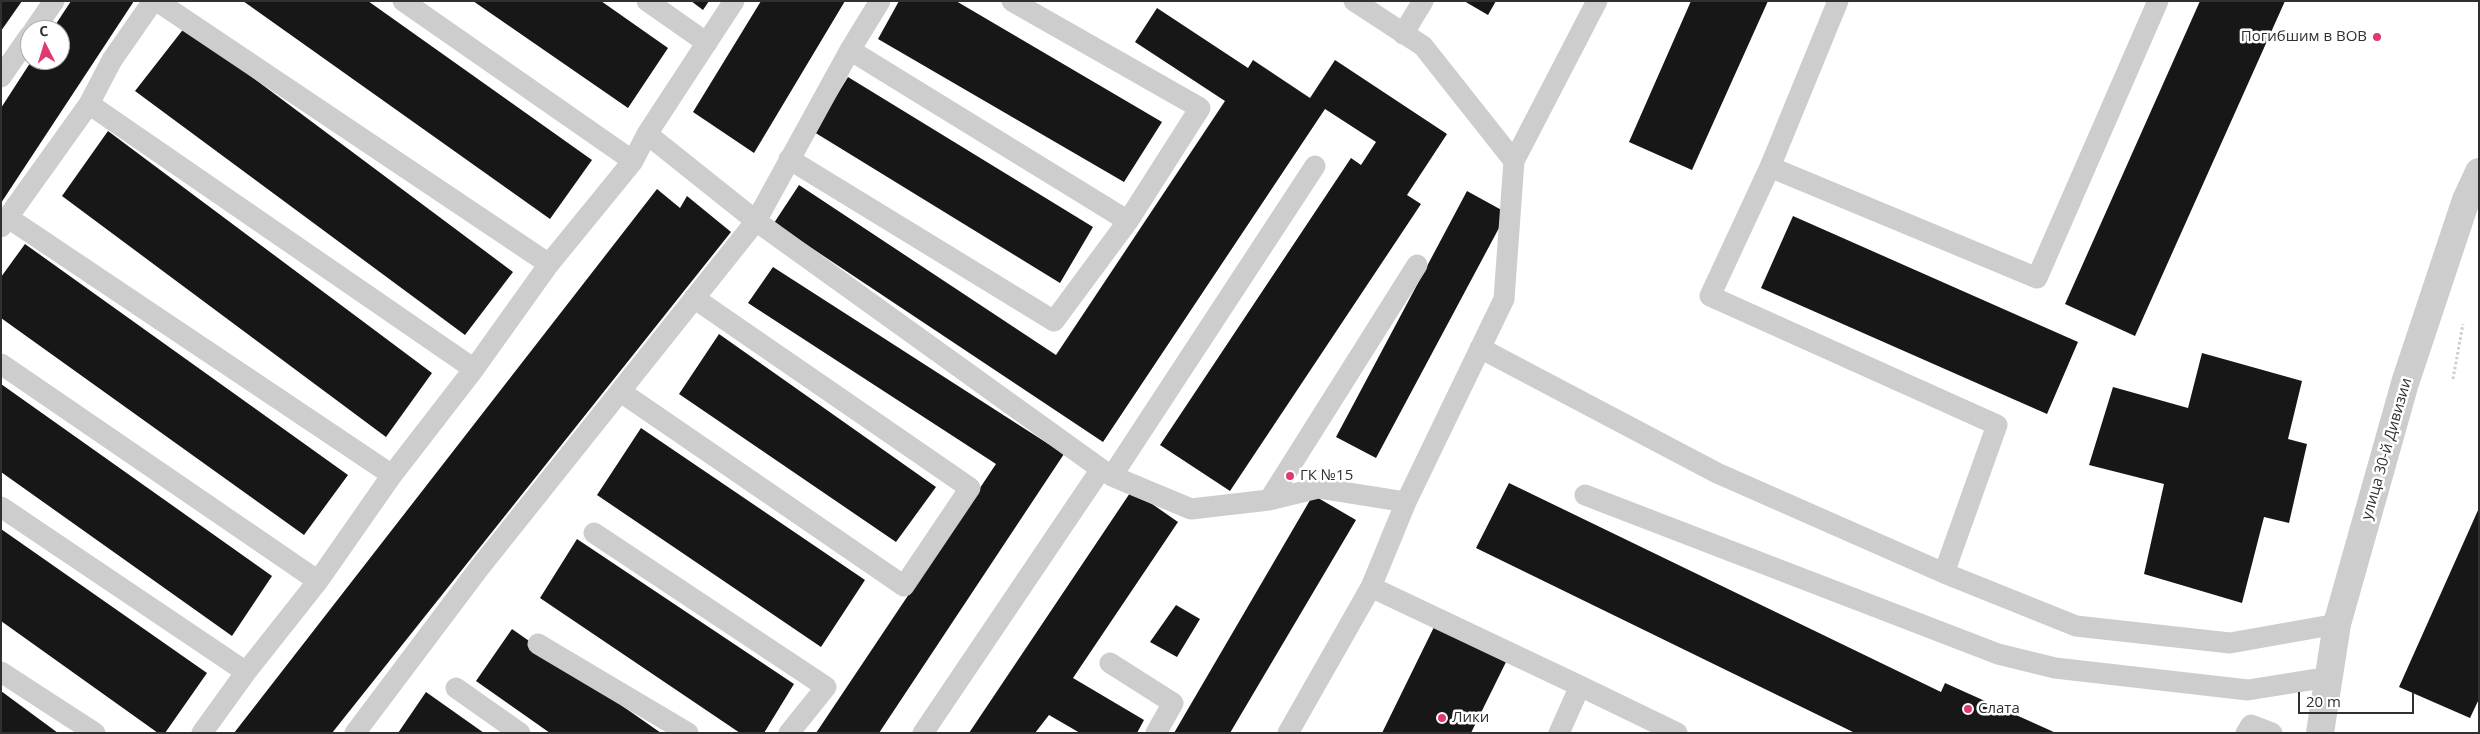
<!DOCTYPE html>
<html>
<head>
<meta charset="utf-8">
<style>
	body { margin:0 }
	#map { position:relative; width:2480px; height:734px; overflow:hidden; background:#fff; font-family:"Open Sans",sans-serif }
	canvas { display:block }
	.frame { position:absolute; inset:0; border:2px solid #303030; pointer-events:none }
	.north { position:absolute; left:20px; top:20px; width:50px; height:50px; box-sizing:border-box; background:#fff; border:1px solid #acacac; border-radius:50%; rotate:355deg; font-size:14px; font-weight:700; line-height:20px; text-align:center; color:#303030 }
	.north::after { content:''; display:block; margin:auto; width:18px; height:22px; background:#de3a6d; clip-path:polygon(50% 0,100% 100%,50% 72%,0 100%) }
	.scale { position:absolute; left:2298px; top:692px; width:116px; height:22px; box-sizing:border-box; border:2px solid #303030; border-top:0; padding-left:6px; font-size:15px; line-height:18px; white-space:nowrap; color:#303030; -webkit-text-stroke:4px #fff; paint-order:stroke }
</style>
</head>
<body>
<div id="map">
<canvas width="2480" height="734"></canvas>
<div class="frame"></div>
<div class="north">С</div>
<div class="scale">20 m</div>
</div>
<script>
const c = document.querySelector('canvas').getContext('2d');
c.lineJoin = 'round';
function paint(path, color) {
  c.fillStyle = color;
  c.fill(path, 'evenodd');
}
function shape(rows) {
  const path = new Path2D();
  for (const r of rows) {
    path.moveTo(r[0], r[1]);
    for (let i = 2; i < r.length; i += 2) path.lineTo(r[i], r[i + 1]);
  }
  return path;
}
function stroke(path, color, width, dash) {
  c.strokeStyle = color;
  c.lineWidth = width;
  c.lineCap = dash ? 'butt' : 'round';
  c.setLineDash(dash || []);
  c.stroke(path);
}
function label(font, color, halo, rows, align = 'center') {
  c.font = font + ' "Open Sans",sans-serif';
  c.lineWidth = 5;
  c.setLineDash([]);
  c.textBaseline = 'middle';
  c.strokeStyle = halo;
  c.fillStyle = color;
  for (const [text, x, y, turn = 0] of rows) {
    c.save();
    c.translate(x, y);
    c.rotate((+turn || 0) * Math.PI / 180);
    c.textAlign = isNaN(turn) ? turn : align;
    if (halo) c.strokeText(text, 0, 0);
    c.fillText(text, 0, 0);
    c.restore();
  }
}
paint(shape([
	[1,1,22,1,1,31],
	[71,1,134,1,1,203,1,108,32,60,60,60,60,30,52,30],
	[243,1,368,1,592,160,550,219],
	[473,1,601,1,668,48,628,108],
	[691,1,709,1,703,10],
	[761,1,845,1,754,153,693,112],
	[899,1,956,1,1162,122,1124,182,878,39],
	[1464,1,1496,1,1488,15],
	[1691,1,1768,1,1692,170,1629,142],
	[2200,1,2285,1,2135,336,2065,304],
	[1157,8,1248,68,1253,60,1310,98,1335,60,1447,134,1407,195,1421,204,1230,491,1160,445,1351,158,1361,165,1376,142,1325,109,1103,442,774,223,799,185,1056,355,1225,101,1135,42],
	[185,27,513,272,465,335,135,91],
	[848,77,1093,227,1060,283,814,132],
	[108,131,432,373,386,437,62,196],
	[657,189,680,208,687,196,731,232,332,733,234,733],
	[1467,191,1507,213,1376,458,1336,437],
	[1793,216,2078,342,2047,414,1761,288],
	[25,244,348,475,304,535,1,318,1,277],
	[773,267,1064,454,879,733,816,733,996,464,748,303],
	[719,334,936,487,896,542,679,394],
	[2202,353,2302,381,2288,439,2307,444,2289,523,2264,517,2242,603,2144,574,2164,484,2089,465,2113,387,2188,408],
	[1,384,272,576,232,636,1,472],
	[641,428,865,580,821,647,597,495],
	[1509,483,1941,692,1945,683,2056,733,1855,733,1476,548],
	[1132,490,1178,522,1073,678,1144,720,1137,733,1080,733,1049,715,1035,733,969,733],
	[1313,495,1356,520,1230,733,1174,733],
	[2479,508,2479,699,2470,718,2399,687],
	[1,529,207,673,165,733,158,733,1,621],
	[577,539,794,684,764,733,740,733,540,598],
	[1176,605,1200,619,1177,657,1150,642],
	[1434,627,1506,662,1471,733,1382,733],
	[512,629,661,733,550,733,476,681],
	[1,691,58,733,1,733],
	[426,692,484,733,398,733]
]), '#171717');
stroke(shape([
	[2453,379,2463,324]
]), '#cdcdcd', 3, [2.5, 2.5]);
stroke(shape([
	[157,1,549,264],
	[403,1,633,161],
	[647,1,707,43],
	[1838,1,1770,167,1710,296,1997,425,1944,573],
	[34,30,54,1],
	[1403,34,1423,1],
	[850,50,1128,221],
	[1,77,30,35],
	[89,104,474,369],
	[647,134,756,221,1101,469],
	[789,159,1054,321,1128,221,1200,108,1012,1],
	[1514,161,1597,1],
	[1770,167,2037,278,2158,1],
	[7,217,392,475],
	[1,227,89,104,112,60,153,1],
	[1480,348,1717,473,1944,573,2076,626,2230,643,2337,624],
	[1,364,318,581],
	[621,392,904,586,970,488,694,298],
	[1112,476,1315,166],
	[1585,495,1998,654,2055,668,2248,690,2329,677],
	[1269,500,1417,265],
	[1,507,246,672],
	[594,533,826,687,789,733],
	[1371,587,1580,686,1559,733],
	[538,644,688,733],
	[1110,663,1173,703,1156,733],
	[1,672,95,733],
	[1580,686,1677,733],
	[456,688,520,733],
	[202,733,246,672,318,581,392,475,474,369,549,264,633,161,647,134,734,1],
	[355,733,480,567,756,221,850,50,880,1],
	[923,733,1101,469,1112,476,1191,509,1269,500,1318,488,1406,502,1504,299,1514,161,1423,46,1354,1],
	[1288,733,1371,587,1406,502],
	[2246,733,2251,725,2272,733]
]), '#cdcdcd', 21);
stroke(shape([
	[2320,733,2337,624,2405,383,2466,200,2479,172]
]), '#cdcdcd', 28);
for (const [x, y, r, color] of [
	[2377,37,5,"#de3a6d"],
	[1290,476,5,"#de3a6d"],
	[1968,709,5,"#de3a6d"],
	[1442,718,5,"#de3a6d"]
]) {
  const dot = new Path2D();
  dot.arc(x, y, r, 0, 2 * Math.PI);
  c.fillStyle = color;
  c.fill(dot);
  stroke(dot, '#fff', 2);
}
label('15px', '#303030', '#fff', [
	["Погибшим в ВОВ",2367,37,"right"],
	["ГК №15",1300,476],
	["Слата",1978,709],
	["Лики",1452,718]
], 'left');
label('15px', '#303030', '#fff', [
	["улица 30-й Дивизии",2387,449,-74]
]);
</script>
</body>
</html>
